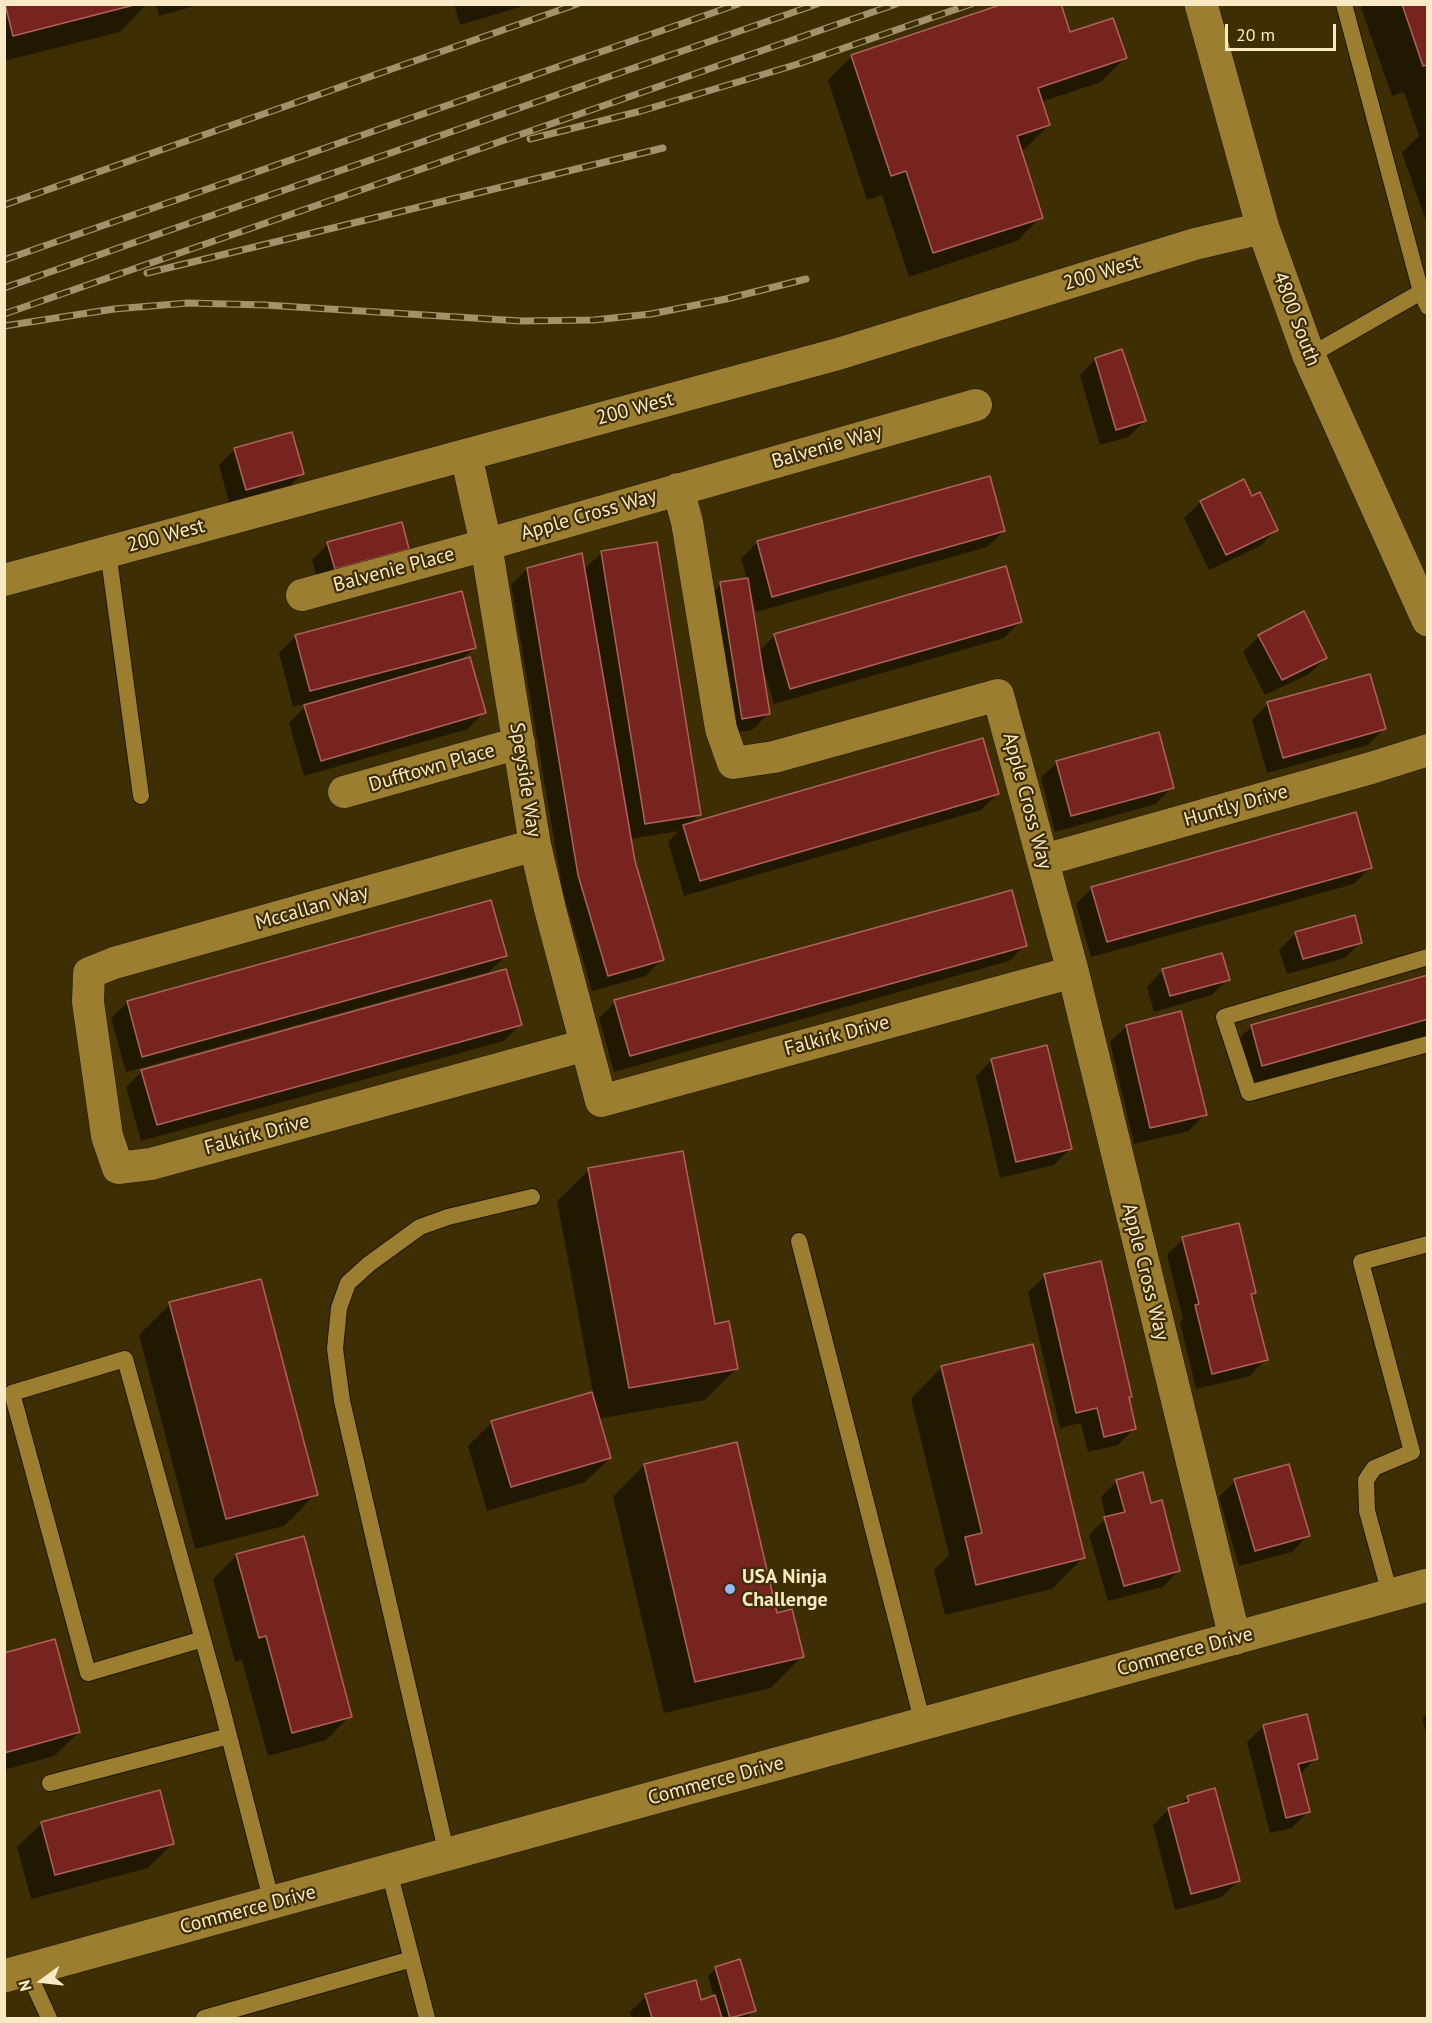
<!DOCTYPE html>
<html>
<head>
<meta charset="utf-8">
<style>
	body { margin:0 }
	#map { position:relative; width:1432px; height:2023px; overflow:hidden; background:#3e2e03; font-family:"PT Sans",sans-serif }
	canvas { display:block }
	.frame { position:absolute; inset:0; border:6px solid #f9e9c5; pointer-events:none }
	.north { position:absolute; left:12px; top:1951px; width:60px; height:60px; -webkit-text-stroke:4px #3e2e03; paint-order:stroke; rotate:255deg; font-size:16px; font-weight:700; line-height:24px; text-align:center; color:#f9e9c5 }
	.north::after { content:''; display:block; margin:auto; width:21px; height:27px; background:#f9e9c5; clip-path:polygon(50% 0,100% 100%,50% 72%,0 100%) }
	.scale { position:absolute; left:1225px; top:24px; width:111px; height:27px; box-sizing:border-box; border:3px solid #f9e9c5; border-top:0; padding-left:8px; font-size:18px; line-height:21px; white-space:nowrap; color:#f9e9c5; -webkit-text-stroke:4px #3e2e03; paint-order:stroke }
</style>
</head>
<body>
<div id="map">
<canvas width="1432" height="2023"></canvas>
<div class="frame"></div>
<div class="north">N</div>
<div class="scale">20 m</div>
</div>
<script>
const c = document.querySelector('canvas').getContext('2d');
c.lineJoin = 'round';
function paint(path, color) {
  c.fillStyle = color;
  c.fill(path, 'evenodd');
}
function shape(rows) {
  const path = new Path2D();
  for (const r of rows) {
    path.moveTo(r[0], r[1]);
    for (let i = 2; i < r.length; i += 2) path.lineTo(r[i], r[i + 1]);
  }
  return path;
}
function stroke(path, color, width, dash) {
  c.strokeStyle = color;
  c.lineWidth = width;
  c.lineCap = dash ? 'butt' : 'round';
  c.setLineDash(dash || []);
  c.stroke(path);
}
function label(font, color, halo, rows, align = 'center') {
  c.font = font + ' "PT Sans",sans-serif';
  c.lineWidth = 4.5;
  c.setLineDash([]);
  c.textBaseline = 'middle';
  c.strokeStyle = halo;
  c.fillStyle = color;
  for (const [text, x, y, turn = 0] of rows) {
    c.save();
    c.translate(x, y);
    c.rotate((+turn || 0) * Math.PI / 180);
    c.textAlign = isNaN(turn) ? turn : align;
    if (halo) c.strokeText(text, 0, 0);
    c.fillText(text, 0, 0);
    c.restore();
  }
}
paint(shape([
	[4,4,147,4,120,32,4,61],
	[156,4,202,4,159,16],
	[454,4,530,4,460,25],
	[1364,4,1428,4,1428,227,1402,153,1419,136,1404,92,1392,96,1361,8],
	[1069,33,1125,58,1101,82,1041,102,1049,125,1025,149,1020,151,1041,217,1017,241,909,277,882,195,867,200,828,80,852,56],
	[1096,359,1145,421,1128,437,1100,445,1080,375],
	[235,449,302,474,286,490,230,506,219,465],
	[1251,498,1276,530,1260,546,1209,570,1184,518,1201,502],
	[1004,531,987,547,756,612,750,590,748,590,758,652,775,635,1020,622,1004,638,774,704,762,664,760,665,768,714,752,730,726,734,705,600,721,584,747,579,741,558,758,542],
	[328,544,408,549,392,565,319,585,312,560],
	[601,553,700,814,690,824,998,794,981,810,684,896,668,842,679,831,630,839,633,861,662,959,646,976,592,991,563,892,511,585,527,569,584,570],
	[461,593,475,647,460,661,484,712,468,729,304,776,289,723,305,707,315,704,315,701,293,707,279,653,295,637],
	[1259,636,1326,658,1309,674,1265,695,1243,652],
	[1268,704,1384,729,1368,745,1267,773,1252,720],
	[1057,762,1172,787,1156,804,1055,832,1041,778],
	[1370,868,1354,884,1091,957,1076,904,1092,888],
	[1296,933,1361,942,1345,958,1287,974,1279,950],
	[1025,945,1009,961,614,1072,599,1018,615,1002],
	[505,956,489,972,126,1072,111,1018,128,1002],
	[1163,970,1228,979,1212,995,1154,1012,1147,987],
	[1428,977,1428,1036,1238,1089,1227,1051,1251,1027],
	[520,1025,504,1041,141,1141,126,1087,142,1071],
	[1127,1026,1205,1114,1189,1131,1134,1144,1110,1042],
	[992,1060,1070,1149,1054,1165,1000,1178,976,1076],
	[589,1170,713,1326,737,1368,705,1400,598,1419,610,1458,585,1482,487,1511,468,1446,492,1422,593,1393,557,1201],
	[1183,1239,1255,1293,1250,1297,1266,1359,1250,1376,1196,1389,1180,1322,1183,1319,1167,1255],
	[1045,1276,1131,1396,1128,1399,1134,1429,1118,1445,1088,1452,1081,1423,1060,1428,1028,1292],
	[170,1304,316,1494,284,1526,195,1549,139,1335],
	[942,1367,1084,1557,1052,1589,945,1615,934,1570,949,1555,911,1399],
	[644,1465,802,1656,771,1688,664,1713,613,1497],
	[1117,1481,1150,1505,1179,1570,1163,1587,1108,1601,1089,1535,1106,1518,1101,1497],
	[1235,1481,1308,1535,1292,1552,1239,1566,1219,1497],
	[237,1555,350,1716,326,1740,268,1756,242,1660,235,1662,213,1579],
	[4,1654,79,1732,54,1756,4,1770],
	[1428,1712,1428,1739,1422,1718],
	[1264,1726,1316,1758,1299,1775,1308,1812,1292,1828,1270,1833,1247,1742],
	[1188,1797,1238,1881,1222,1897,1175,1910,1153,1825,1169,1809,1179,1806],
	[42,1823,172,1844,148,1868,31,1899,17,1847],
	[716,1968,754,2010,747,2018,632,2018,630,2012,646,1996,700,2002,714,1997,708,1976]
]), '#0007');
const building = shape([
	[5,4,138,4,13,36,5,4],
	[1003,4,1061,4,1070,32,1113,18,1127,58,1038,88,1050,125,1017,136,1043,218,933,253,906,171,891,176,851,55,1003,4],
	[1402,4,1428,4,1428,65,1423,66,1402,4],
	[1122,349,1146,421,1116,430,1095,358,1122,349],
	[292,432,304,474,246,490,234,448,292,432],
	[990,476,1005,531,772,597,757,541,990,476],
	[1244,479,1252,496,1260,492,1278,530,1226,555,1200,501,1244,479],
	[402,522,409,549,335,569,327,542,402,522],
	[657,542,701,815,645,824,601,551,657,542],
	[582,553,635,861,664,960,608,976,578,875,527,568,582,553],
	[1006,566,1022,622,790,689,774,634,1006,566],
	[748,578,770,714,742,719,720,582,748,578],
	[462,591,476,648,310,691,295,635,462,591],
	[1304,611,1327,658,1282,680,1258,635,1304,611],
	[470,657,486,713,321,761,304,705,470,657],
	[1370,674,1386,729,1283,758,1267,702,1370,674],
	[1159,732,1174,788,1071,816,1056,761,1159,732],
	[983,738,999,794,700,881,683,825,983,738],
	[1356,812,1372,868,1107,942,1091,887,1356,812],
	[1012,890,1027,946,630,1056,614,1000,1012,890],
	[491,900,507,956,142,1057,127,1001,491,900],
	[1355,915,1362,943,1303,959,1295,932,1355,915],
	[1222,953,1230,980,1170,996,1162,969,1222,953],
	[506,969,522,1025,157,1125,141,1070,506,969],
	[1428,975,1428,1019,1262,1066,1251,1025,1428,975],
	[1181,1011,1207,1115,1150,1128,1126,1025,1181,1011],
	[1047,1045,1072,1149,1016,1162,991,1059,1047,1045],
	[683,1151,715,1324,729,1321,738,1369,629,1388,588,1168,683,1151],
	[1239,1223,1256,1293,1251,1294,1268,1360,1212,1374,1195,1305,1199,1304,1182,1237,1239,1223],
	[1101,1261,1132,1397,1129,1397,1136,1429,1104,1437,1097,1408,1076,1413,1044,1274,1101,1261],
	[261,1279,318,1495,226,1519,169,1302,261,1279],
	[1033,1344,1085,1558,976,1585,965,1537,982,1533,941,1366,1033,1344],
	[592,1392,611,1458,511,1487,491,1421,592,1392],
	[737,1442,777,1613,792,1609,804,1657,695,1682,644,1464,737,1442],
	[1289,1464,1310,1536,1255,1551,1234,1479,1289,1464],
	[1143,1472,1151,1503,1162,1500,1180,1571,1124,1586,1104,1517,1125,1512,1116,1480,1143,1472],
	[304,1536,352,1717,292,1733,266,1636,259,1638,236,1554,304,1536],
	[55,1639,80,1732,4,1753,4,1653,55,1639],
	[1307,1714,1318,1759,1298,1764,1310,1812,1286,1818,1263,1725,1307,1714],
	[1215,1788,1240,1881,1191,1894,1168,1808,1189,1802,1187,1796,1215,1788],
	[160,1790,174,1844,55,1875,41,1822,160,1790],
	[740,1959,756,2011,730,2018,715,1967,740,1959],
	[696,1980,701,2000,715,1995,722,2018,652,2018,645,1994,696,1980]
]);
paint(building, '#772420');
stroke(building, '#ae6259', 1.5);
const lane = shape([
	[1344,4,1421,292,1428,307],
	[1309,356,1421,292],
	[108,551,141,796],
	[1428,957,1224,1017,1249,1093,1428,1044],
	[799,1241,923,1724],
	[1390,1594,1367,1511,1366,1480,1374,1468,1412,1452,1361,1262,1428,1244],
	[203,1639,88,1673,12,1393,125,1359,220,1701,272,1903],
	[50,1783,229,1736],
	[447,1855,342,1401,335,1349,339,1308,348,1283,369,1264,420,1227,448,1217,532,1197],
	[389,1871,427,2018],
	[27,1970,49,2018],
	[204,2018,412,1959]
]);
const street = shape([
	[466,455,486,544,535,845,550,909,601,1101,1073,972],
	[678,489,687,522,721,729,733,763,774,757,998,695,1073,972,1235,1639],
	[4,580,838,354,1195,244,1263,228],
	[302,595,460,552,976,405],
	[344,792,519,743],
	[535,845,114,963,89,973,88,1002,107,1136,118,1168,151,1164,586,1045],
	[1044,860,1371,768,1428,750]
]);
const secondary = shape([
	[1201,4,1263,228,1309,356,1428,620],
	[4,1976,1428,1585]
]);
stroke(lane, '#201701', 18);
stroke(street, '#201701', 33);
stroke(secondary, '#201701', 34);
stroke(lane, '#9c7e31', 16);
stroke(street, '#9c7e31', 32);
stroke(secondary, '#9c7e31', 33);
const rail = shape([
	[530,139,641,111,798,64,971,4],
	[4,205,577,4],
	[4,260,738,4],
	[147,273,663,148],
	[4,288,817,4],
	[4,314,896,4],
	[4,326,114,309,188,303,265,305,521,321,594,320,651,314,726,299,806,279]
]);
stroke(rail, '#a2926b', 7);
stroke(rail, '#3e2e03', 4.5, [14]);
for (const [x, y, r, color] of [
	[730,1589,6,"#98b5fd"]
]) {
  const dot = new Path2D();
  dot.arc(x, y, r, 0, 2 * Math.PI);
  c.fillStyle = color;
  c.fill(dot);
  stroke(dot, '#3e2e03', 2);
}
label('20px', '#f9e9c5', '#3e2e03', [
	["200 West",1102,273,-17],
	["4800 South",1296,319,69],
	["200 West",635,409,-15],
	["Balvenie Way",827,447,-16],
	["Apple Cross Way",589,515,-16],
	["200 West",166,536,-15],
	["Balvenie Place",394,570,-15],
	["Dufftown Place",432,768,-16],
	["Speyside Way",525,780,81],
	["Apple Cross Way",1027,801,75],
	["Huntly Drive",1236,806,-16],
	["Mccallan Way",312,908,-16],
	["Falkirk Drive",837,1036,-15],
	["Falkirk Drive",257,1135,-15],
	["Apple Cross Way",1145,1272,76],
	["Commerce Drive",1185,1652,-15],
	["Commerce Drive",716,1781,-15],
	["Commerce Drive",248,1910,-15]
]);
label('bold 20px', '#f9e9c5', '#3e2e03', [
	["USA Ninja",742,1577],
	["Challenge",742,1600]
], 'left');
</script>
</body>
</html>
